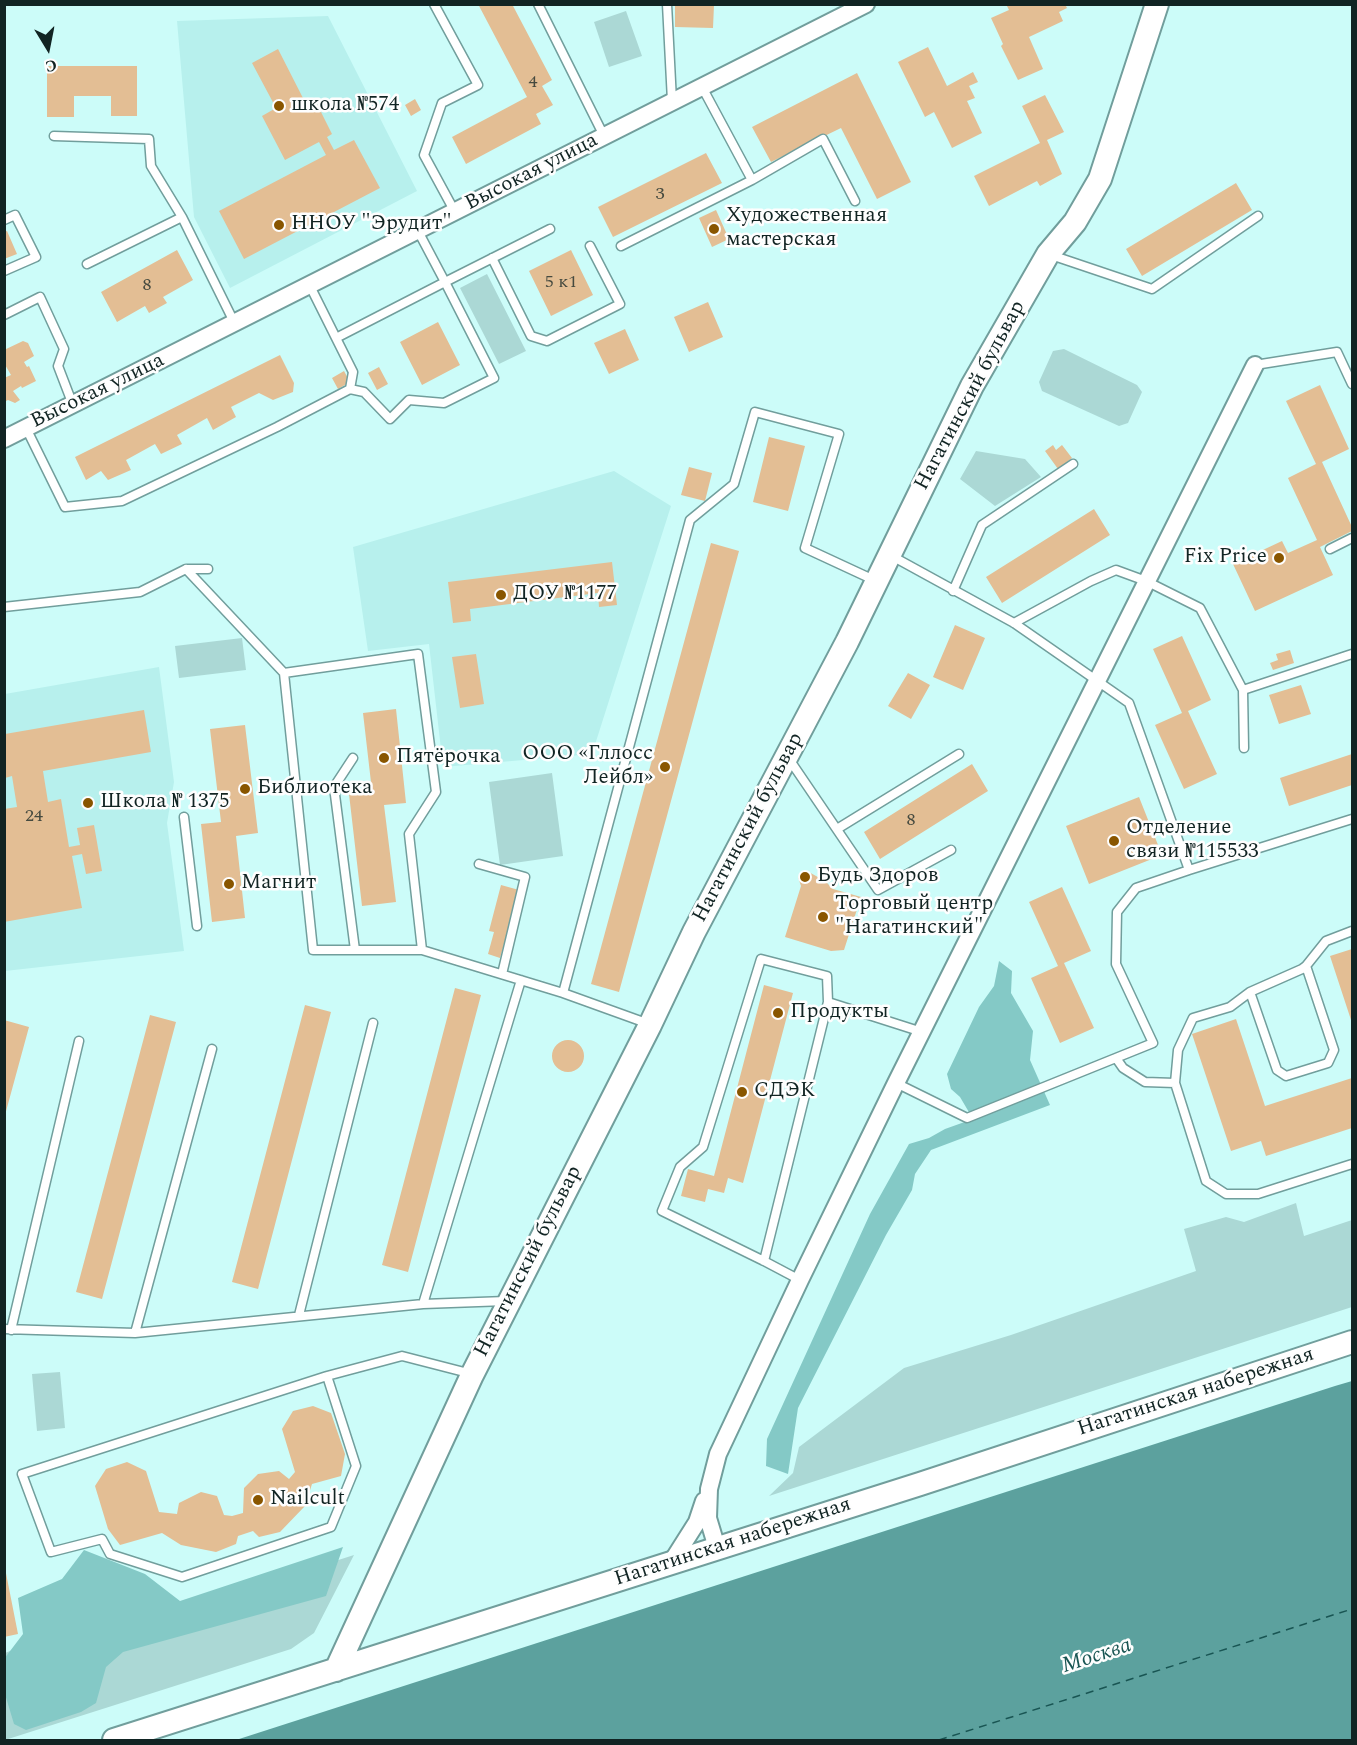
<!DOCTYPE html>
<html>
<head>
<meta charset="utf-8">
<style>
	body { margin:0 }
	#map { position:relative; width:1357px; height:1745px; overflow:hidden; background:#ccfcf9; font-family:Spectral,serif }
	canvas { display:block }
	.frame { position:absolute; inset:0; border:6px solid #112423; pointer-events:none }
	.north { position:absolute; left:18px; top:18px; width:60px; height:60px; -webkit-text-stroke:4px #fefefe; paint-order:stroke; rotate:170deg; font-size:16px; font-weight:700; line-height:24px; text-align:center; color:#112423 }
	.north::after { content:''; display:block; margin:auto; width:21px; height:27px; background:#112423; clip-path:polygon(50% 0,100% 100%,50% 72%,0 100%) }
</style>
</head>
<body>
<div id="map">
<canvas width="1357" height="1745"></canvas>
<div class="frame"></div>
<div class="north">С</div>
</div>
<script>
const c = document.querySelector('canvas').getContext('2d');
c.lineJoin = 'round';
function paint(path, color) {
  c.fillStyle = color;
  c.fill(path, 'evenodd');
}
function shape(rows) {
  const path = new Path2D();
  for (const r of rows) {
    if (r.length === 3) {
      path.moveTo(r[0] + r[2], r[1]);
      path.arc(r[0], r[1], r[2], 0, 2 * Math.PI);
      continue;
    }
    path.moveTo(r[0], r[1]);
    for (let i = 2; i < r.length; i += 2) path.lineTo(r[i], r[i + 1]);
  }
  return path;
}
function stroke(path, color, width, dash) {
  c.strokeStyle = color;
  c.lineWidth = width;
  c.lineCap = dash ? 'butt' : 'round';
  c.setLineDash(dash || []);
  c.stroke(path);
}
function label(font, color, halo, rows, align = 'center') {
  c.font = font + ' Spectral,serif';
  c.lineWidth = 5;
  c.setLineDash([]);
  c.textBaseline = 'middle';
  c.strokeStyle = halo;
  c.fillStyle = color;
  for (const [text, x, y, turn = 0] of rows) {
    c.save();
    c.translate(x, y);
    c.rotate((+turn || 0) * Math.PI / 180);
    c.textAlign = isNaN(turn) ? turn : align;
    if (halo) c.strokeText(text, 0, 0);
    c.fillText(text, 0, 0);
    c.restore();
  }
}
paint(shape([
	[328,16,417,191,230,288,194,217,177,21],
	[614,471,671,506,592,754,443,767,429,644,368,651,353,547],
	[159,667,174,782,167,823,184,951,5,971,5,694]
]), '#b7f0ed');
paint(shape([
	[626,11,642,56,609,67,594,22],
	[487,274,526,351,499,364,460,288],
	[1064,349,1137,385,1142,392,1128,423,1119,426,1042,391,1039,382,1053,351],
	[976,451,1025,459,1041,477,995,506,960,479],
	[242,638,246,670,179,678,175,646],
	[552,773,563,856,500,865,489,782],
	[1296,1203,1304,1236,1352,1220,1352,1307,769,1496,793,1473,799,1447,904,1368,1011,1335,1196,1271,1184,1229,1226,1217,1244,1222],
	[60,1372,65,1428,37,1431,32,1374],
	[354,1555,314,1633,291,1649,5,1740,5,1653,83,1622,126,1628]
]), '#abd8d5');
paint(shape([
	[999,961,1012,971,1011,993,1033,1031,1030,1060,1050,1105,931,1150,915,1174,912,1190,886,1235,798,1408,788,1474,766,1466,767,1439,870,1214,909,1144,929,1138,945,1129,973,1119,960,1097,951,1089,947,1074,979,1007,994,986],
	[343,1547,326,1596,123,1652,106,1667,96,1703,81,1712,26,1730,14,1724,5,1694,4,1659,23,1634,18,1598,62,1579,84,1550,145,1574,180,1601]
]), '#84c9c6');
paint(shape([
	[1352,1381,1352,1740,236,1740,1335,1386]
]), '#5ca19e');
stroke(shape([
	[939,1740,1352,1609]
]), '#195553', 1.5, [8, 6]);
paint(shape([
	[478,4,512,4,552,80,542,86,553,105,536,114,541,124,466,164,452,137,527,97],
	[1006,4,1065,4,1067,8,1059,12,1063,21,1029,37,1043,69,1018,80,1001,46,1003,44,991,18,1009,10],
	[675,5,714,5,713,28,675,27],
	[928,47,947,86,973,72,978,82,969,86,975,98,967,101,982,133,952,148,934,112,925,117,898,62],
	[278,49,305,102,314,98,332,134,327,137,334,150,354,140,380,188,244,259,219,211,326,155,319,142,285,160,262,116,276,108,252,63],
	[47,66,137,66,137,116,111,116,111,96,74,96,74,117,47,117],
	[857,73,911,182,877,199,841,128,771,162,752,127],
	[1045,95,1064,132,1047,140,1062,174,1040,186,1037,181,989,206,974,176,1040,143,1022,106],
	[415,99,421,110,411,116,405,105],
	[706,153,722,183,613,237,598,207],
	[1236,183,1252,210,1142,276,1126,249],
	[716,210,729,239,712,247,699,218],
	[7,231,17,254,4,259,4,232],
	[177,250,193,280,163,297,167,303,149,313,145,306,117,322,101,292],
	[571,250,593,295,551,316,529,271],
	[708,302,723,337,689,352,674,317],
	[438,322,460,365,422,385,400,342],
	[625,329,639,360,609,374,594,343],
	[23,341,28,343,34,356,24,362,27,367,29,366,36,381,22,388,21,386,13,391,20,400,15,403,8,400,4,402,4,378,11,375,4,363,4,350],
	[280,355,294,383,293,392,273,400,259,393,231,407,236,417,213,430,207,418,177,435,182,444,161,454,155,444,126,460,131,470,108,480,101,471,86,480,75,457],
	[379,367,388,384,377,390,368,373],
	[344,371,350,382,338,389,332,378],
	[1320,385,1349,449,1322,462,1352,527,1352,531,1320,547,1333,575,1255,611,1233,564,1282,541,1288,553,1317,540,1288,478,1316,464,1286,401],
	[769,437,805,446,788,511,753,502],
	[1053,445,1056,450,1062,445,1072,458,1058,469,1045,451],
	[689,467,712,473,705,501,681,495],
	[1094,509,1110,535,1002,603,986,577],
	[711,543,739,551,619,992,591,984],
	[612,562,617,605,599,607,598,593,470,609,471,621,453,623,448,582],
	[955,625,985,638,963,690,933,677],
	[1182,636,1211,700,1188,711,1217,774,1184,789,1155,725,1182,713,1153,649],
	[1290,650,1294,663,1273,670,1270,663,1278,660,1276,654],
	[476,654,484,704,460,708,452,657],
	[908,673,930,685,911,719,888,706],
	[1301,685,1311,714,1279,724,1269,695],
	[396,709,406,803,384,805,396,902,362,906,349,794,372,791,363,713],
	[144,710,151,752,43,771,48,802,61,799,69,847,80,845,77,828,94,825,102,871,86,874,82,854,72,856,82,908,4,922,4,809,17,807,12,776,5,778,5,734],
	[245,725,258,833,236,836,245,918,212,922,201,824,221,822,210,729],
	[1352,754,1352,785,1289,806,1280,778],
	[972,764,988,791,880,859,864,832],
	[1139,797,1162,855,1089,884,1066,826],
	[807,871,825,881,833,889,861,897,844,950,831,951,785,937,801,886,798,877,802,872],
	[501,885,519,890,500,958,488,954,494,932,489,931],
	[1062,887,1091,951,1064,963,1094,1028,1060,1043,1031,978,1058,966,1029,902],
	[1352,949,1352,1023,1330,956],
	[764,985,793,993,743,1183,728,1178,724,1193,708,1189,705,1202,681,1196,688,1169,714,1176],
	[455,988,481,995,408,1272,382,1265],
	[305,1005,331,1012,258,1289,232,1282],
	[150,1015,176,1022,102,1299,76,1292],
	[1236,1019,1265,1106,1352,1078,1352,1128,1266,1156,1261,1141,1231,1151,1192,1034],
	[4,1020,29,1027,5,1115,4,1115],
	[568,1056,16],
	[313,1406,331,1413,345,1454,341,1476,312,1484,305,1506,280,1532,259,1537,253,1531,238,1536,236,1544,216,1552,181,1545,162,1533,120,1545,108,1529,95,1486,106,1469,127,1462,146,1471,159,1512,177,1514,179,1503,201,1492,217,1496,224,1515,232,1516,243,1513,244,1488,258,1474,279,1471,289,1479,295,1472,282,1429,293,1411],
	[4,1563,18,1634,4,1637]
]), '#e3be94');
const lane = shape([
	[434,4,478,85,442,103,424,155,455,212],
	[538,4,604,136],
	[667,4,672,101],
	[702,87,752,180,823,139,855,201],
	[54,136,149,139,151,166,182,217],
	[4,220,15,215,36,257,4,271],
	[418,231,445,282,550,229],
	[621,246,752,180],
	[1051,255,1152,289,1258,216],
	[492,258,531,336,547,341,620,304,590,246],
	[87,264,182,217,235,324],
	[4,315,40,297,64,349,58,366,73,405],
	[336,338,445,282,494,378,444,403,409,400,390,419,364,392,350,389],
	[1255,365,1337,352,1352,384],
	[26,428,65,507,122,501,277,427,350,389,353,372,310,286],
	[1330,549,1352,538],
	[890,555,1014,623,1129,703,1189,870,1136,888,1117,912,1116,964,1153,1043,967,1118,896,1083],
	[186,569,284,673,313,950,422,950,563,993,649,1024],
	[953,591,982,525,1073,464],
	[4,607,140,592,186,569,208,569],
	[1014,623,1091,581,1116,570,1146,581,1200,608,1243,690,1352,654],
	[284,673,418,654,436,792,409,834,422,950],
	[1243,690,1244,748],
	[353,758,334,787,355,950],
	[789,759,878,890,951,850],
	[184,817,197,926],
	[837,829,959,754],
	[479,864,525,877,502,974],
	[1189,870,1352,819],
	[1352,931,1326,941,1306,966,1302,969,1250,992,1230,1007,1193,1018,1178,1050,1175,1083,1206,1181,1226,1194,1258,1194,1352,1164],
	[1250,992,1277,1070,1286,1076,1328,1063,1334,1050,1306,966],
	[563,993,690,520,734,484,755,412,839,434,805,548,874,580],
	[828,1002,922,1032],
	[1116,1058,1123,1068,1145,1082,1175,1083],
	[764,1261,828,1002,827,976,761,959,703,1147,680,1167,662,1211,764,1261,800,1280],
	[423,1304,521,980],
	[299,1315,373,1023],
	[4,1329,135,1333,423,1304,506,1301],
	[11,1330,79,1041],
	[135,1333,212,1049],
	[327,1376,356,1466,331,1527,182,1577,110,1554,102,1539,51,1552,22,1474,327,1376,402,1356,472,1374]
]);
const street = shape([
	[4,439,866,4],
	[717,1548,708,1518,709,1489,718,1454,800,1280,896,1083,1255,365],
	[671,1563,697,1522,704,1501]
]);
const secondary = shape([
	[336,1670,472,1375,650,1025,694,932,847,642,972,386,1048,254,1075,222,1100,179,1157,4],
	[114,1740,920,1484,1352,1342]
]);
stroke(lane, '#719e9c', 11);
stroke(street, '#719e9c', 20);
stroke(secondary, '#719e9c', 26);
stroke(lane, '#fff', 8);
stroke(street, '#fff', 16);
stroke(secondary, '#fff', 22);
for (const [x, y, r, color] of [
	[279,106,6,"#895600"],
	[279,225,6,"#895600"],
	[714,229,6,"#895600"],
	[1279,558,6,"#895600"],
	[501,595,6,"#895600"],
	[384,758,6,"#895600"],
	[665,767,6,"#895600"],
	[245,789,6,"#895600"],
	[88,803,6,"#895600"],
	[1114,841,6,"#895600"],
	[805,877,6,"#895600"],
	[229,884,6,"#895600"],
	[823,917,6,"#895600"],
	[778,1013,6,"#895600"],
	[742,1092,6,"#895600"],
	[258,1500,6,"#895600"]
]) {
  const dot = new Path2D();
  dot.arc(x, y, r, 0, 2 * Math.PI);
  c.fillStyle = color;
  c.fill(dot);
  stroke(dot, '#fefefe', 2);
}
label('18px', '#464a3f', null, [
	["4",533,83],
	["3",660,195],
	["5 к1",561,283],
	["8",147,286],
	["24",34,817],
	["8",911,821]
]);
label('21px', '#112423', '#fefefe', [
	["школа №574",291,106],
	["Художественная",726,217],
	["мастерская",726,241],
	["ННОУ \"Эрудит\"",291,225],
	["Fix Price",1267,558,"right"],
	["ДОУ №1177",513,595],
	["ООО «Гллосс",653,755,"right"],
	["Лейбл»",653,779,"right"],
	["Пятёрочка",396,758],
	["Библиотека",257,789],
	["Школа № 1375",100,803],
	["Отделение",1126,829],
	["связи №115533",1126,853],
	["Будь Здоров",817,877],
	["Магнит",241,884],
	["Торговый центр",835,905],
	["\"Нагатинский\"",835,929],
	["Продукты",790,1013],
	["СДЭК",754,1092],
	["Nailcult",270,1500]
], 'left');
label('21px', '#112423', '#fefefe', [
	["Высокая улица",532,173,-27],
	["Высокая улица",98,392,-26],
	["Нагатинский бульвар",971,396,-62],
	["Нагатинский бульвар",749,828,-62],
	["Нагатинский бульвар",529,1262,-63],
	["Нагатинская набережная",1196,1393,-18],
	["Нагатинская набережная",733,1543,-18]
]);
label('italic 22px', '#195553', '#fefefe', [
	["Москва",1097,1657,-18]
]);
</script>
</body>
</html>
